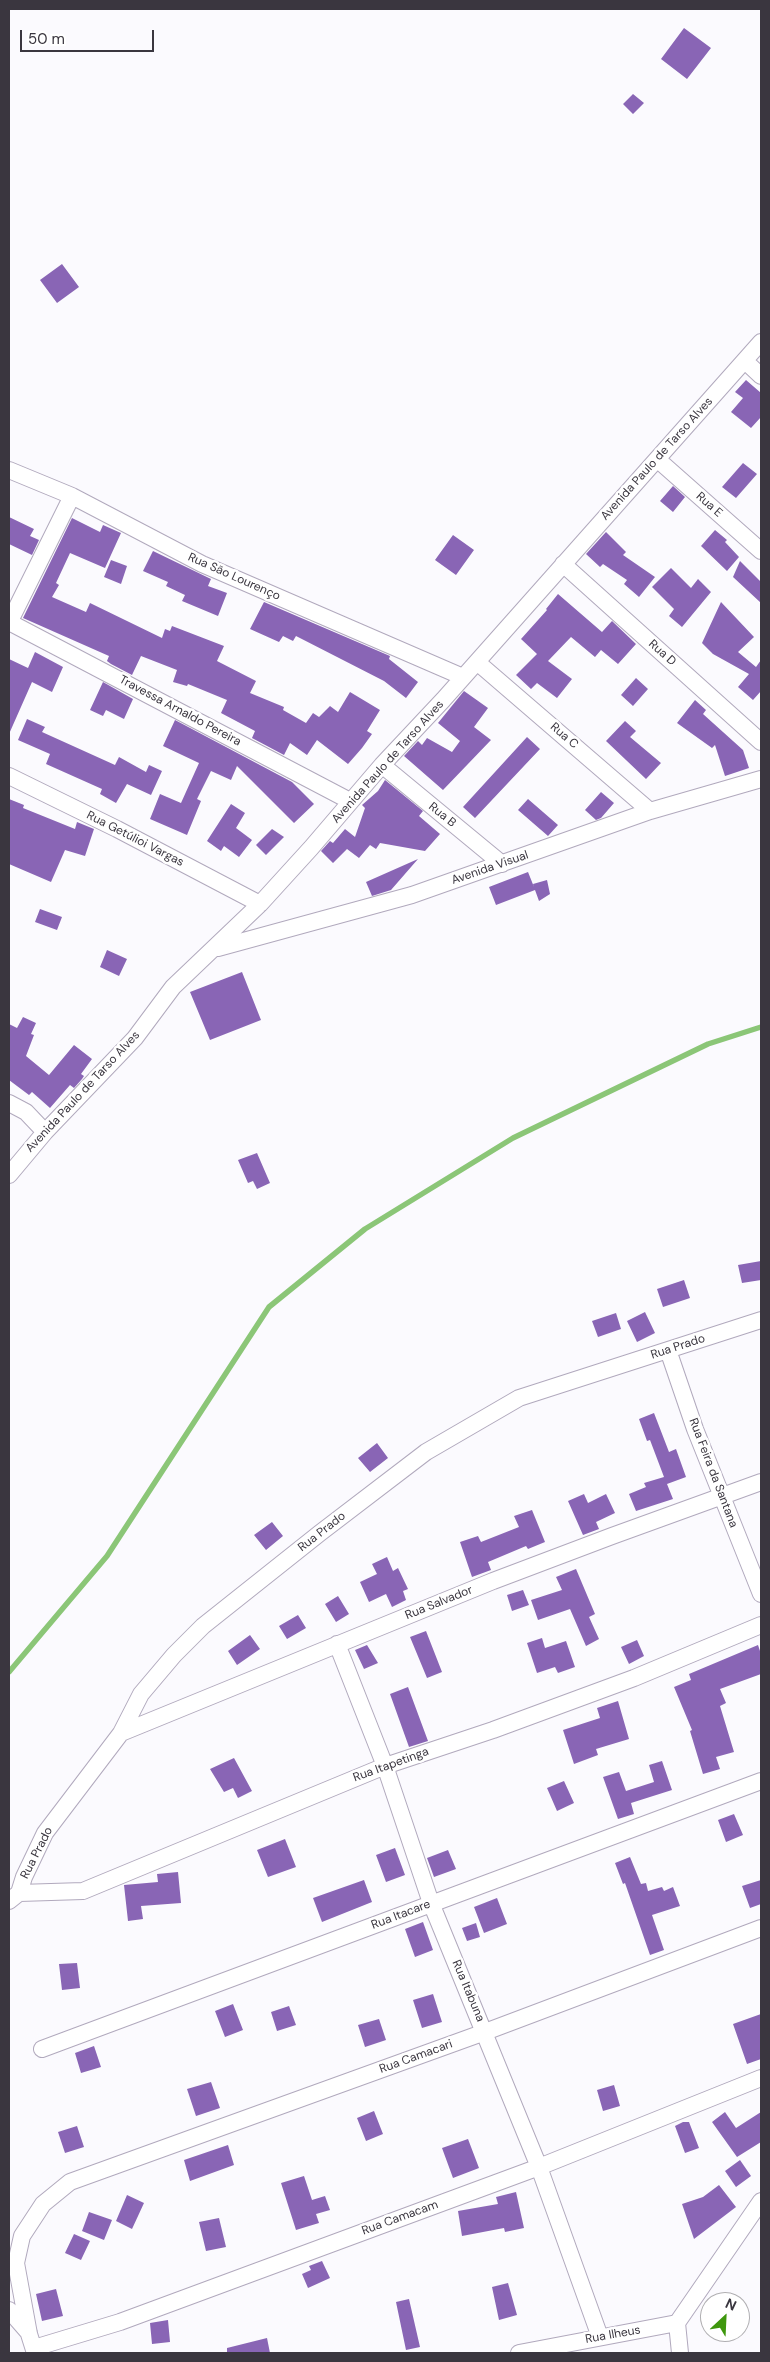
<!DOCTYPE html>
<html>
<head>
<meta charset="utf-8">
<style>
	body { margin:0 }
	#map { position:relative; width:770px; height:2362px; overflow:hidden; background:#fbfafe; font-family:"DM Sans",sans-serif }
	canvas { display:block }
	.frame { position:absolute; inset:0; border:10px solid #3a363f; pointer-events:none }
	.north { position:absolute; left:700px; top:2292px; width:50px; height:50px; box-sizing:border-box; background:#fff; border:1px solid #b0afb2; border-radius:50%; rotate:25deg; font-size:14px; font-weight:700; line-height:20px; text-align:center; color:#3a363f }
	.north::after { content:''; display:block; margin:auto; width:18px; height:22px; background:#3f970e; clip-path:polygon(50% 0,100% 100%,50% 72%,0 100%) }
	.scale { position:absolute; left:20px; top:30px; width:134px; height:22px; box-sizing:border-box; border:2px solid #3a363f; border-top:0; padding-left:6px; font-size:15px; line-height:18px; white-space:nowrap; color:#3a363f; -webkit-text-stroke:4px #fff; paint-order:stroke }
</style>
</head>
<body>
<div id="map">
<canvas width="770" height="2362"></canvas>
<div class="frame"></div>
<div class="north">N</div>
<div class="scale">50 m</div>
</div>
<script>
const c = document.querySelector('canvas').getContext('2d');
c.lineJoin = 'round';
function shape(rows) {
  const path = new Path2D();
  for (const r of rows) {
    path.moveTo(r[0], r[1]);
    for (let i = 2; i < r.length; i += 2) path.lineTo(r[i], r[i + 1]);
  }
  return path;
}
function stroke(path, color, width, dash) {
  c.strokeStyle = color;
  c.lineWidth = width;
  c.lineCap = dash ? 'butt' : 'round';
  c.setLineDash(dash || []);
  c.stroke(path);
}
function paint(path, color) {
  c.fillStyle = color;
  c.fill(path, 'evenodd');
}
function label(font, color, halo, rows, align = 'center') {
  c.font = font + ' "DM Sans",sans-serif';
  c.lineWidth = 5;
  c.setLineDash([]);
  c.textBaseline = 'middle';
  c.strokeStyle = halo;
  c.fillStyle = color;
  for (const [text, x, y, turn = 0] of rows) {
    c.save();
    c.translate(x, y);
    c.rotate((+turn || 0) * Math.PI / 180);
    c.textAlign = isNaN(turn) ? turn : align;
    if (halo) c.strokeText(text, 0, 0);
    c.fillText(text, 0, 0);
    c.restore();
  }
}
stroke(shape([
	[9,1672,107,1556,269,1307,365,1229,513,1138,708,1044,761,1027]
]), '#8bc677', 5.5);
paint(shape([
	[684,28,711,48,687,79,661,59],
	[633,94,644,103,633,114,623,104],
	[62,264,79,287,57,303,40,280],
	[746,380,761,393,761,417,751,428,731,412,743,398,735,392],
	[743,463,757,474,736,498,722,487],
	[673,486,685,497,673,512,660,501],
	[9,517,34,529,30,536,39,540,32,555,9,544],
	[72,518,100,532,103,525,121,533,105,568,70,553,56,583,59,585,52,597,86,612,90,603,162,638,165,629,170,631,172,626,224,646,217,661,256,681,250,693,284,707,283,710,306,723,313,713,319,717,330,706,338,712,350,692,380,710,367,731,372,734,362,748,348,764,317,740,307,755,290,743,284,755,252,738,255,731,221,713,227,700,188,684,187,686,173,682,177,670,141,656,132,675,111,664,107,661,109,656,23,618],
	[715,530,727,540,725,542,739,557,727,571,701,546],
	[606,532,626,552,623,555,655,577,639,597,624,584,627,580,603,564,600,567,586,554],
	[453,535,474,550,456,575,435,560],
	[153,551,211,579,208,586,227,593,218,616,182,601,185,595,166,586,168,582,143,571],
	[111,560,127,566,121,584,104,577],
	[740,561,761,582,761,603,733,577],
	[671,568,691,588,698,579,711,592,682,627,669,616,674,609,652,587],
	[558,594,602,632,612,621,636,644,618,664,601,650,595,657,571,637,548,661,572,679,557,698,537,683,531,689,516,675,537,654,521,639,547,610,546,609],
	[264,602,390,656,389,659,418,682,406,698,384,681,296,636,293,641,283,636,279,642,250,629],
	[721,602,754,637,738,652,756,667,761,660,761,691,753,700,738,687,749,674,713,654,702,643],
	[35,652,63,667,52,692,32,682,9,734,9,659,28,668],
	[636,678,648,689,633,706,621,695],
	[103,682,133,699,124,719,106,710,103,716,90,710],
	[464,691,488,708,474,727,491,740,443,790,404,756,418,741,422,745,427,738,452,752,460,741,438,723],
	[695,700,706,710,703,714,743,750,749,768,725,776,715,745,712,748,677,723],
	[27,719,45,727,42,732,115,765,119,757,146,772,149,765,162,771,151,795,127,784,116,803,100,794,102,789,46,764,50,754,18,740],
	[175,720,292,782,314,804,294,823,237,766,231,780,211,771,197,799,201,801,187,835,150,819,160,794,181,803,199,763,163,746],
	[625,721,636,731,630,737,661,763,646,779,606,741],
	[527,737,540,749,475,818,463,807],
	[385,780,423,811,419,816,440,834,425,851,380,843,376,849,370,845,359,858,347,849,333,863,321,851,330,841,333,843,345,829,355,837,365,808,362,805,378,791],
	[601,792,614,803,601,818,596,820,585,810],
	[9,799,24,805,23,808,75,829,77,822,94,829,85,856,65,850,51,882,9,864],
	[528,799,558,825,548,836,518,810],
	[231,804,245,813,236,828,252,840,239,857,224,846,221,851,207,841],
	[272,829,284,837,266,855,256,845],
	[418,859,391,890,372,896,366,882],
	[528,872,534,887,533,884,547,880,550,894,539,901,535,890,496,905,489,887],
	[40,909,62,917,57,930,35,922],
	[107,950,127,959,119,976,100,967],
	[242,972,261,1020,210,1040,190,992],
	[23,1017,36,1023,31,1034,34,1035,26,1056,49,1075,74,1045,92,1059,81,1074,84,1076,82,1079,74,1088,70,1085,50,1108,32,1092,29,1095,9,1080,9,1024,17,1028],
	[257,1153,270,1183,257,1189,253,1181,248,1183,238,1160],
	[761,1261,761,1280,742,1283,738,1265],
	[684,1280,690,1298,663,1307,657,1289],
	[645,1312,655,1333,637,1342,627,1321],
	[616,1313,621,1329,598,1337,592,1321],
	[654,1413,669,1452,676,1449,686,1477,667,1484,673,1499,636,1511,629,1494,646,1487,644,1483,664,1477,650,1440,647,1441,639,1419],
	[377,1443,388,1458,370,1472,358,1458],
	[584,1494,588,1503,606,1494,615,1513,596,1522,599,1529,583,1535,568,1501],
	[532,1510,545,1542,528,1549,526,1546,488,1562,491,1570,472,1577,460,1542,478,1536,481,1542,519,1527,514,1516],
	[272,1522,283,1536,266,1550,254,1535],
	[387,1557,393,1571,398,1568,408,1589,403,1591,406,1600,392,1607,386,1594,369,1602,360,1582,377,1574,372,1564],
	[576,1569,595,1614,589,1617,599,1639,586,1646,570,1609,538,1620,531,1600,562,1590,556,1577],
	[523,1590,529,1605,512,1611,507,1595],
	[338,1596,349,1614,336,1622,325,1604],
	[298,1615,306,1628,287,1639,279,1626],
	[426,1631,442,1672,427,1678,410,1637],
	[250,1635,260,1649,237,1665,228,1651],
	[542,1638,545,1648,566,1641,575,1667,558,1673,555,1667,537,1673,527,1643],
	[637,1640,644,1656,629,1664,621,1647],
	[367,1645,378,1663,364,1669,355,1650],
	[758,1645,761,1654,761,1674,720,1689,726,1703,720,1706,734,1752,716,1757,720,1769,703,1774,690,1731,692,1730,674,1687,691,1680,689,1674],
	[408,1687,428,1741,409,1747,390,1694],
	[618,1701,629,1739,596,1749,598,1755,574,1764,563,1730,600,1718,597,1708],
	[234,1758,252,1791,238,1798,233,1788,224,1792,210,1769],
	[662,1761,672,1790,631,1803,634,1814,618,1819,603,1777,619,1772,626,1791,654,1782,649,1765],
	[564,1781,574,1803,557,1811,547,1788],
	[734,1814,743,1835,726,1842,718,1820],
	[285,1839,296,1867,268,1877,257,1850],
	[395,1848,405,1875,386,1882,376,1855],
	[448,1850,456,1869,434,1877,427,1858],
	[630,1857,641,1884,646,1883,648,1891,662,1887,664,1891,673,1887,680,1906,652,1915,664,1950,650,1955,625,1883,623,1884,615,1863],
	[178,1872,181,1903,141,1906,143,1919,128,1921,124,1885,158,1882,157,1874],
	[364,1880,372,1902,322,1922,313,1898],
	[761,1880,761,1904,750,1908,742,1886],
	[497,1898,507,1924,484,1933,474,1907],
	[423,1922,433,1950,415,1957,405,1929],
	[476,1923,480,1937,467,1941,462,1928],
	[77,1963,80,1988,62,1990,59,1964],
	[433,1994,442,2022,422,2028,413,2000],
	[233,2004,243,2030,225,2037,215,2011],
	[289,2006,296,2025,277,2031,271,2012],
	[761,2014,761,2059,747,2064,733,2024],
	[379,2019,386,2040,365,2047,358,2025],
	[94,2046,101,2067,81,2073,75,2053],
	[211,2082,220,2108,196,2116,187,2089],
	[614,2085,620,2106,603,2111,597,2090],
	[374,2111,383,2134,366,2141,357,2118],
	[725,2112,736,2128,761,2112,761,2142,737,2157,712,2122],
	[683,2122,689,2122,699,2148,685,2153,675,2126],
	[77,2126,84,2147,65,2153,58,2132],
	[468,2139,479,2168,453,2178,442,2148],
	[228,2145,234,2165,190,2181,184,2160],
	[740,2160,751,2176,736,2187,725,2171],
	[304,2176,312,2200,325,2196,330,2210,316,2214,319,2223,296,2230,281,2183],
	[719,2185,736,2207,694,2239,682,2204,703,2197],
	[516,2192,524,2228,505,2232,504,2228,462,2236,458,2211,498,2204,496,2197],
	[127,2195,144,2203,132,2229,116,2221],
	[89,2212,112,2220,104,2240,82,2231],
	[219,2218,226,2247,206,2251,199,2222],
	[74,2234,90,2241,81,2260,65,2253],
	[322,2261,330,2278,308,2288,302,2274,311,2270,309,2266],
	[508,2283,517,2315,499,2320,492,2287],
	[56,2289,63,2316,42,2321,36,2294],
	[409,2299,420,2347,406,2350,396,2302],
	[168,2320,170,2342,152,2344,150,2323],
	[267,2338,270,2353,227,2353,227,2348]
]), '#8965b5');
const street = shape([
	[745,361,761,376],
	[657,459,761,551],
	[9,470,72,496,202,564,463,677],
	[563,564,761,742],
	[9,622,350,801],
	[9,623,72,496],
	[477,662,650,811],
	[382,765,502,864],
	[9,776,117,829,260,904],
	[218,948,412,895,650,811,761,779],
	[9,1103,26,1112,45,1132],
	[9,1175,45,1132,135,1038,173,987,260,904,311,848,382,765,443,700,761,342],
	[668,1350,695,1429,761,1594],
	[337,1644,385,1766,431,1903,539,2167,600,2337],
	[121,1733,493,1581,612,1536,761,1482],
	[19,1893,83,1891,385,1766,493,1730,634,1678,761,1625],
	[9,1901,19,1893,24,1877,45,1833,121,1733,141,1694,174,1655,203,1626,320,1533,426,1452,519,1398,761,1320],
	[42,2049,761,1781],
	[9,2310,29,2333],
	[34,2348,120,2322,539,2167,761,2078],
	[35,2353,29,2334,16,2263,22,2236,43,2204,70,2182,485,2032,761,1928],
	[519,2353,677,2323],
	[680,2353,677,2323,761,2201]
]);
stroke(street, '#b1a9bd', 18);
stroke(street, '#fff', 16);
label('12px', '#3a363f', '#fff', [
	["Avenida Paulo de Tarso Alves",657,459,-48],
	["Rua E",709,505,41],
	["Rua São Lourenço",234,577,24],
	["Rua D",662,653,42],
	["Travessa Arnaldo Pereira",180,711,28],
	["Rua C",564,736,41],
	["Avenida Paulo de Tarso Alves",388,762,-48],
	["Rua B",442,815,39],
	["Rua Getúlioi Vargas",135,839,27],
	["Avenida Visual",490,868,-19],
	["Avenida Paulo de Tarso Alves",83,1092,-47],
	["Rua Prado",678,1347,-18],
	["Rua Feira da Santana",713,1473,69],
	["Rua Prado",322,1532,-38],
	["Rua Salvador",439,1603,-22],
	["Rua Itapetinga",391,1765,-20],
	["Rua Prado",37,1853,-63],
	["Rua Itacare",401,1915,-21],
	["Rua Itabuna",468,1991,67],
	["Rua Camacari",416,2057,-20],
	["Rua Camacam",400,2218,-20],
	["Rua Ilheus",613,2335,-10]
]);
</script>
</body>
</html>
